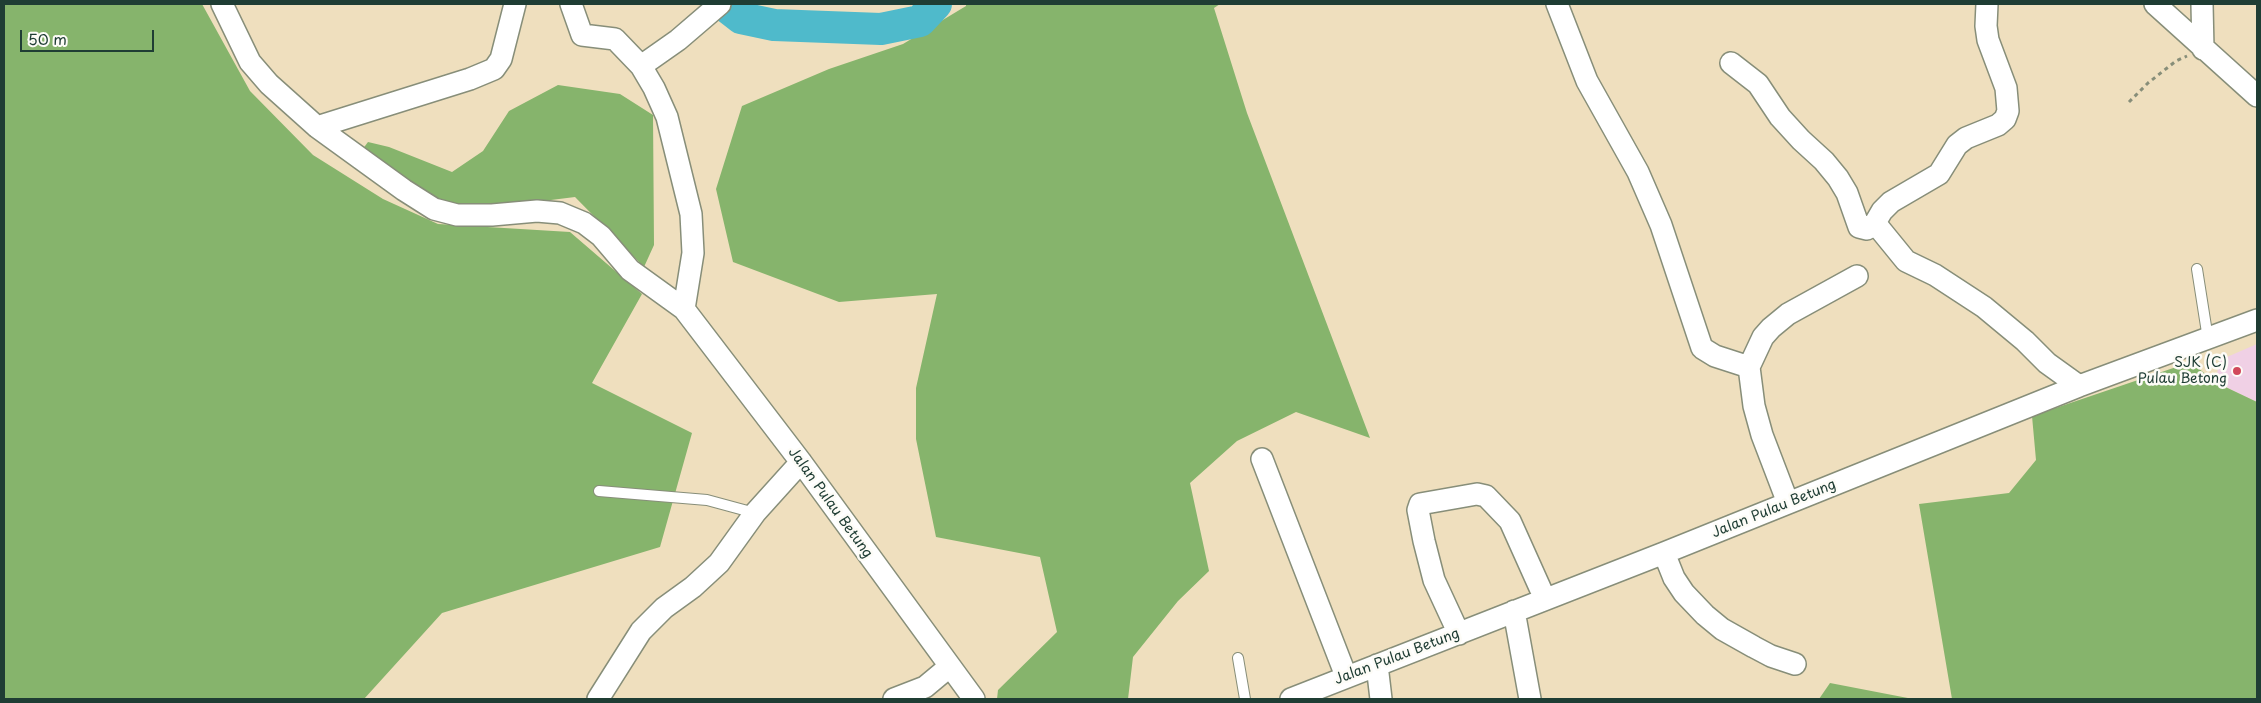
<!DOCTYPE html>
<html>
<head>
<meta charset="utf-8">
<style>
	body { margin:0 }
	#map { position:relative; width:2261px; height:703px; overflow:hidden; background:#efdfbe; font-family:"Playpen Sans",sans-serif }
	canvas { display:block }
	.frame { position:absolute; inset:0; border:5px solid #1f3d34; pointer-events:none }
	.scale { position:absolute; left:20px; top:30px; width:134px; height:22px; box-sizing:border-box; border:2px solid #1f3d34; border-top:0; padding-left:6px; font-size:15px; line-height:18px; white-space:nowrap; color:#1f3d34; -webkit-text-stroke:4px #fdfcf7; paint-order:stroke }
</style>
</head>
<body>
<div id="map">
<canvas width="2261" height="703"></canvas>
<div class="frame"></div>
<div class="scale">50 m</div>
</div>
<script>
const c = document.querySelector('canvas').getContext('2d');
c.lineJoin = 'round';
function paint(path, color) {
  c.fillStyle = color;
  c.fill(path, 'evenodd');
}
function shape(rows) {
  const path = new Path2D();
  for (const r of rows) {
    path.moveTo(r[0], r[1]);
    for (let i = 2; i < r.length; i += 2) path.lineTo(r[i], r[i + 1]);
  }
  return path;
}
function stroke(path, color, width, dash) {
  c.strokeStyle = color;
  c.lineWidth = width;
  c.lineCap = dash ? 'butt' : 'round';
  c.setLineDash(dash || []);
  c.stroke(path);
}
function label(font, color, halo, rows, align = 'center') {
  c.font = font + ' "Playpen Sans",sans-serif';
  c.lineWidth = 5;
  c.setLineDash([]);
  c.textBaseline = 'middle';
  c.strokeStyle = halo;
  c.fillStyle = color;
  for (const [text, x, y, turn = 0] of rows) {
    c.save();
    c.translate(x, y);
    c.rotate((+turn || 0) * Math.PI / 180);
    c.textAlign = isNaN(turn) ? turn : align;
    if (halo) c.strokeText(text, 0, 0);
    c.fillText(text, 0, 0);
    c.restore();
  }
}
paint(shape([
	[2257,344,2257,402,2215,382,2220,360]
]), '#f0d0e5');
paint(shape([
	[4,4,202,4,250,91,313,155,383,199,438,224,570,232,642,294,592,383,692,433,660,547,442,613,364,699,4,699],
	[966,4,1220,4,1214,8,1247,113,1370,438,1296,412,1237,441,1190,483,1209,571,1178,601,1133,657,1128,699,997,699,998,690,1057,632,1040,557,936,537,916,439,916,388,937,294,839,302,733,262,716,189,742,106,829,69,903,44,966,6],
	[558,85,620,94,653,115,654,245,644,267,575,197,471,210,425,196,362,150,368,142,389,147,452,172,483,151,509,111],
	[2191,362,2215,382,2257,402,2257,699,1952,699,1919,504,2009,493,2036,460,2032,416],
	[1830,683,1913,699,1819,699]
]), '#86b46c');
stroke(shape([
	[723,4,741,18,774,25,881,29,920,21,936,4]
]), '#4fbacb', 32);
const lane = shape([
	[2197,269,2208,339],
	[599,491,707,500,755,513],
	[1238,658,1245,699]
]);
const street = shape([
	[222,4,250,62,269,84,317,127,404,190,434,209,457,215,492,215,537,211,560,213,584,223,601,236,630,270,684,309,801,462,974,699],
	[571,4,582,35,615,39,641,66,654,88,667,117,691,214,693,253,684,309],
	[1557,4,1587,81,1638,172,1661,225,1702,348,1715,356,1749,367,1754,406,1762,435,1788,503],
	[2155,4,2257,96],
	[2202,4,2203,49],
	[1731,63,1758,84,1780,117,1801,140,1824,161,1838,178,1847,193,1859,227,1867,229,1875,223,1906,261,1935,275,1984,307,2025,341,2047,363,2079,386],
	[641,66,678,40,720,4],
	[317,127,470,79,494,69,501,59,515,4],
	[1875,223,1882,211,1891,202,1939,174,1957,145,1966,138,1998,125,2005,119,2008,111,2006,88,1988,40,1986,26,1987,4],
	[1749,367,1763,337,1771,328,1788,314,1857,276],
	[1262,459,1346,676],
	[1664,553,1674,578,1684,593,1705,615,1722,629,1754,647,1771,656,1795,664],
	[1514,611,1530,699],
	[1459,634,1434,580,1424,541,1418,510,1420,504,1477,494,1486,496,1510,521,1545,599],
	[1377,665,1381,699],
	[598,699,641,631,664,608,693,587,719,563,755,513,801,462],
	[894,699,925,687,949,667],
	[1291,699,1664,553,2079,386,2257,320]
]);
stroke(lane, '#878e79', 12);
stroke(street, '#878e79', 24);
stroke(shape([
	[2129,102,2148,83,2176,61,2187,56]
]), '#878e79', 3, [4, 4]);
stroke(lane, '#fff', 10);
stroke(street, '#fff', 21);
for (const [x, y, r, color] of [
	[2237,371,5,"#d1495b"]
]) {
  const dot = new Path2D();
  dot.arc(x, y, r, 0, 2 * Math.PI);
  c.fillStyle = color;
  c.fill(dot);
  stroke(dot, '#fdfcf7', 2);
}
label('14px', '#1f3d34', '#fdfcf7', [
	["SJK (C)",2227,363],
	["Pulau Betong",2227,379]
], 'right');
label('14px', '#1f3d34', '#fdfcf7', [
	["Jalan Pulau Betung",830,503,54],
	["Jalan Pulau Betung",1774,509,-22],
	["Jalan Pulau Betung",1397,657,-21]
]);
</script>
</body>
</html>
